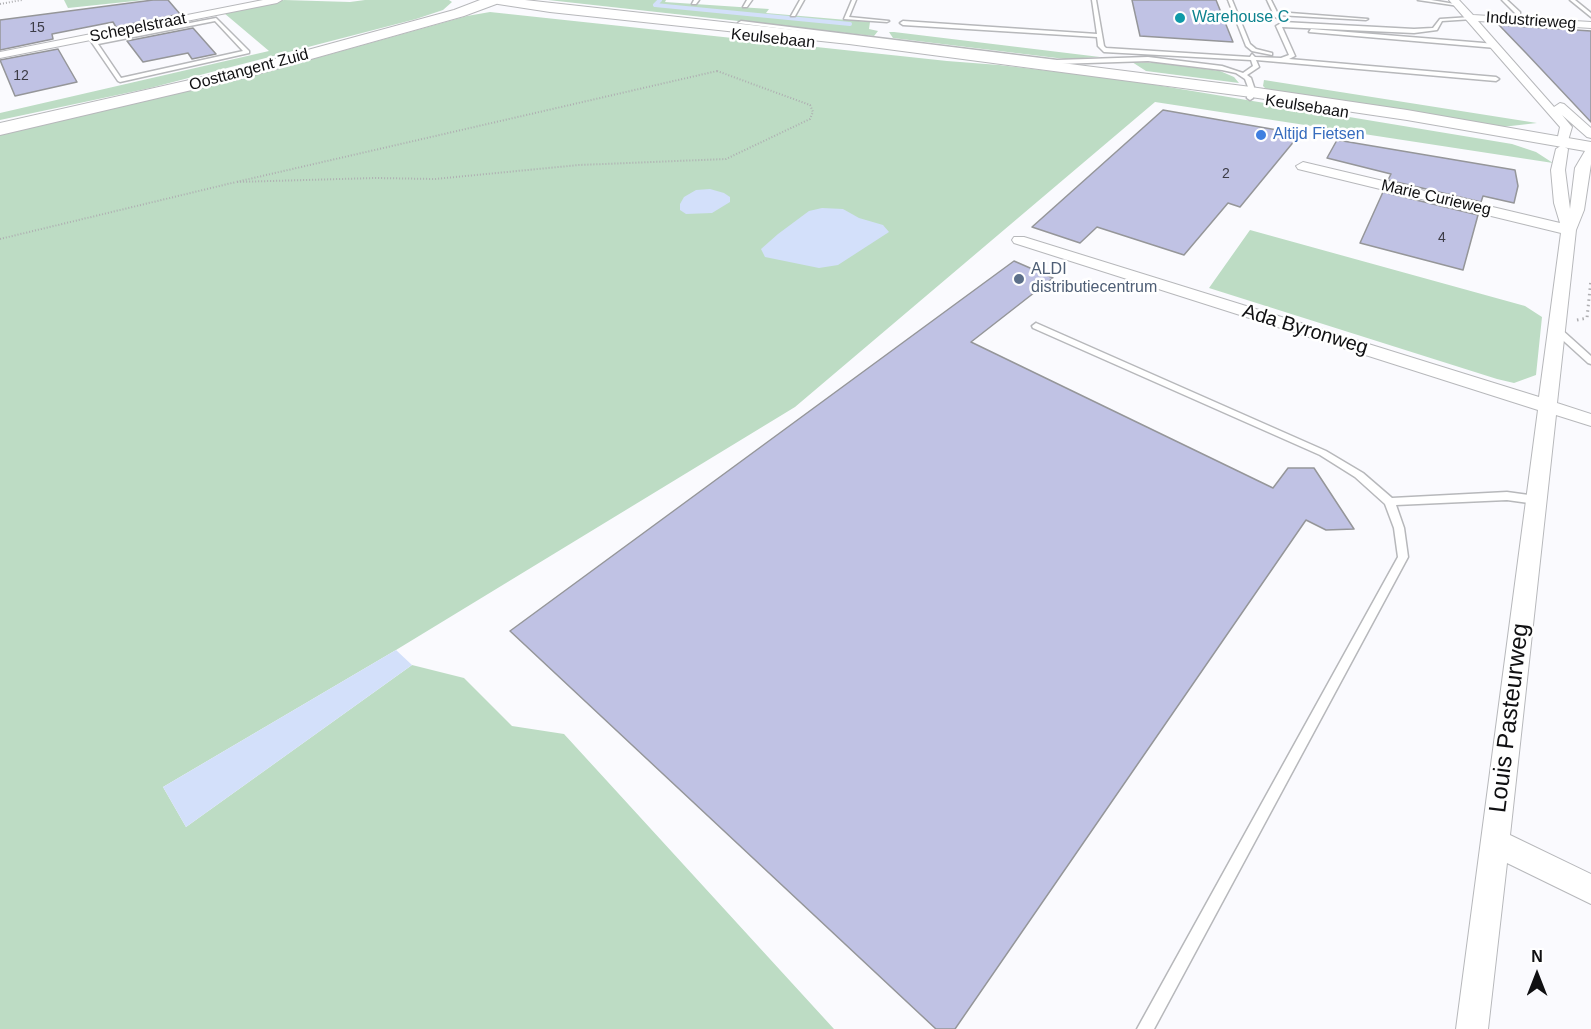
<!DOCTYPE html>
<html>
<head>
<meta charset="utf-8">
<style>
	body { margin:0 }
	#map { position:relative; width:1591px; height:1029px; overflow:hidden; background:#fafafe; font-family:Helvetica,sans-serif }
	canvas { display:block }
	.north { position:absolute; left:1507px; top:945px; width:60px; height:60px; -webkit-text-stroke:4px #fff; paint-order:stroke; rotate:0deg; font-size:16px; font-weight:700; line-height:24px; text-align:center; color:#101012 }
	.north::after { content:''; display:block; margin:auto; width:21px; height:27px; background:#101012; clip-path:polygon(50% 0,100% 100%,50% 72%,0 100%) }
</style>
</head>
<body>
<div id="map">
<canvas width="1591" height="1029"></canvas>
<div class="north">N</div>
</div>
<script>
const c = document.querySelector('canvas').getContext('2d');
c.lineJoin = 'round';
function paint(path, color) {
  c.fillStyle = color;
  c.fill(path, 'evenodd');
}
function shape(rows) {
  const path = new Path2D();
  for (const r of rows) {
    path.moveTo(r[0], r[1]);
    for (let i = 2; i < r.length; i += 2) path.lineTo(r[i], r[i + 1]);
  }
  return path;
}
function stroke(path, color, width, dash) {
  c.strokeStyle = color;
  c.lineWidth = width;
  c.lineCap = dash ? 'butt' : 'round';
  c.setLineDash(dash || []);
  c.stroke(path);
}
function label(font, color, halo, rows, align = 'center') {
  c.font = font + ' Helvetica,sans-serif';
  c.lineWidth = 5;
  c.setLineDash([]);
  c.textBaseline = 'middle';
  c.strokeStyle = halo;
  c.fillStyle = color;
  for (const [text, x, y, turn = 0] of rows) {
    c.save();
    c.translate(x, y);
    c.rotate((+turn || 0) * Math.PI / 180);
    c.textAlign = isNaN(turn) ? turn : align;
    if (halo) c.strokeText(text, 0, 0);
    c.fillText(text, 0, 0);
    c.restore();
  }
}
paint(shape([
	[64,0,144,0,68,8],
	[284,0,350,2,365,0,449,0,452,2,443,10,416,19,150,88,0,120,0,113,269,51,224,13],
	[548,0,666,0,665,2,769,9,766,13,870,22,869,29,878,31,874,36],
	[490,12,947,61,999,65,1126,80,1512,144,1536,152,1553,163,1155,102,795,407,396,650,163,787,186,827,412,665,464,678,512,726,564,734,834,1029,0,1029,0,134,277,69,467,16],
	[889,32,894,32,1100,57,1065,59,893,38],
	[1132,62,1158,63,1220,71,1234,77,1239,83,1146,71],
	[1264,80,1537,123,1502,127,1266,89,1263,86],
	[1250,230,1525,306,1542,317,1536,375,1514,383,1497,379,1209,288]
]), '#bddcc4');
paint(shape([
	[710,189,724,193,730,197,730,202,712,213,686,214,680,210,680,204,684,197,696,190],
	[822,208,843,209,859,218,883,225,889,232,838,265,819,268,765,257,761,249,778,234,809,211],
	[396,650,412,665,186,827,163,787]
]), '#d3e0fa');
stroke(shape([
	[660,0,655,5,850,24]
]), '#d3e0fa', 4);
const building = shape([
	[153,0,168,0,180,14,116,27,113,22,52,34,53,39,0,50,0,20,153,0],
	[1132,0,1216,0,1233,42,1140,36,1132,0],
	[1499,25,1591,31,1591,122,1526,53,1499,25],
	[193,28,216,54,192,59,188,53,143,62,127,41,193,28],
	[58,49,77,82,15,96,0,60,58,49],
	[1163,110,1300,134,1240,207,1228,203,1184,255,1097,227,1080,243,1032,227,1163,110],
	[1337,140,1515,170,1518,186,1514,203,1483,196,1481,202,1388,180,1391,174,1327,158,1337,140],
	[1383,192,1478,215,1463,270,1360,243,1383,192],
	[1014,261,1053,278,971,342,1273,488,1288,468,1314,468,1354,529,1326,530,1306,520,955,1029,936,1029,510,631,1014,261]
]);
paint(building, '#c0c2e4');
stroke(building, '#959699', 1.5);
const service = shape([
	[694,0,699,0,696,4,692,4,694,0],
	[747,0,752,0,747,7,743,7,747,0],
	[800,0,804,0,795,16,791,16,800,0],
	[852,0,856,0,849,17,889,21,887,22,844,19,852,0],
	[1092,0,1096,0,1104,46,1106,48,1250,57,1252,54,1255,57,1281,58,1289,55,1276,26,1283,22,1414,29,1433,28,1440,19,1471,17,1473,19,1442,21,1437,30,1414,33,1282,27,1295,56,1289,59,1496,77,1499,79,1496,81,1256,60,1259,67,1247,75,1251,78,1254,87,1253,98,1250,100,1247,98,1248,87,1245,79,1236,73,1222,70,1148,61,1057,64,738,23,741,21,1057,60,1148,57,1222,66,1243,73,1253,66,1251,60,1104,52,1098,46,1097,37,903,25,900,23,903,21,1097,34,1092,0],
	[1228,0,1232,0,1250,44,1256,49,1272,53,1272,55,1252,51,1246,46,1228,0],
	[1267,0,1271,0,1277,12,1368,19,1366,20,1278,15,1279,17,1277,18,1275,17,1267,0],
	[1418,0,1431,0,1461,5,1459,6,1418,0],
	[1502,0,1507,0,1520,12,1520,14,1516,14,1502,0],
	[1570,0,1575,0,1591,13,1591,17,1570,0],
	[216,18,249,51,249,53,120,82,118,81,88,37,93,36,97,41,216,18],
	[215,21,243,51,121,78,98,44,215,21],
	[1311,29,1496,44,1499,46,1496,48,1309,32,1311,29],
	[1036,323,1326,451,1363,473,1392,498,1507,492,1536,496,1541,500,1536,504,1507,500,1396,505,1404,528,1408,557,1154,1029,1137,1029,1398,557,1394,528,1385,504,1355,477,1320,455,1033,328,1032,326,1036,323],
	[1558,328,1561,329,1591,356,1591,364,1588,363,1555,333,1554,331,1558,328]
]);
const minor = shape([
	[263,0,282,0,277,3,0,58,0,52,263,0],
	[1449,0,1459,0,1473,15,1591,22,1591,28,1478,21,1554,107,1560,103,1564,104,1591,128,1591,138,1587,137,1562,115,1572,127,1567,144,1559,144,1557,141,1560,127,1449,0],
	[1562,145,1568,149,1565,170,1570,209,1575,168,1585,151,1591,150,1591,164,1584,210,1576,230,1557,403,1591,414,1591,426,1556,415,1510,835,1591,874,1591,904,1507,863,1488,1029,1456,1029,1538,410,1014,243,1012,240,1014,237,1024,237,1539,397,1561,233,1298,169,1296,166,1303,162,1560,223,1554,203,1551,170,1556,149,1562,145]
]);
const secondary = shape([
	[491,0,525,0,849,36,1251,87,1407,110,1591,142,1591,152,1407,120,1251,97,849,44,550,12,498,4,491,0]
]);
const primary = shape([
	[480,0,501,0,499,3,464,16,247,77,0,135,0,123,238,69,454,10,480,0]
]);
stroke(service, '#b7b8bb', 3);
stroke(minor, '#b7b8bb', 2);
stroke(secondary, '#b7b8bb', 2);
stroke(primary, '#b7b8bb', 2);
stroke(shape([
	[0,4,22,0],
	[717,71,810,105,813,112,810,119,726,159,579,165,435,179,375,178,236,182,717,71],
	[0,239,236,182]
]), '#aeaeb1', 2, [1, 2]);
stroke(shape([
	[1577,320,1587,318,1591,279]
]), '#aeaeb1', 3, [1.5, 4]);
paint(service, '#fff');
paint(minor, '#fff');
paint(secondary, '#fff');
paint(primary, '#fff');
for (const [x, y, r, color] of [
	[1180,18,6,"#0f9aa8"],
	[1261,135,6,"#3f7fe0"],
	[1019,279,6,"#5c6f8a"]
]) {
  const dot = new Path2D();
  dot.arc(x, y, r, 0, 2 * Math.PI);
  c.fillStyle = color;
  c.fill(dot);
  stroke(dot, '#fff', 2);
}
label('14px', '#3c3c46', null, [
	["15",37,28],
	["12",21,76],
	["2",1226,174],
	["4",1442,238]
]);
label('16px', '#0d838f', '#fff', [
	["Warehouse C",1192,18]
], 'left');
label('16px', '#101012', '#fff', [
	["Industrieweg",1531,21,4],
	["Schepelstraat",138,28,-11],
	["Keulsebaan",773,39,6],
	["Oosttangent Zuid",249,70,-15],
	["Keulsebaan",1307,107,9],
	["Marie Curieweg",1436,198,13]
]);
label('16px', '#366cbe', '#fff', [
	["Altijd Fietsen",1273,135]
], 'left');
label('16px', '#4e5e75', '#fff', [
	["ALDI",1031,270],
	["distributiecentrum",1031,288]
], 'left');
label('20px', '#101012', '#fff', [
	["Ada Byronweg",1305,330,17]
]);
label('24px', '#101012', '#fff', [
	["Louis Pasteurweg",1510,718,-83]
]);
</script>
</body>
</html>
